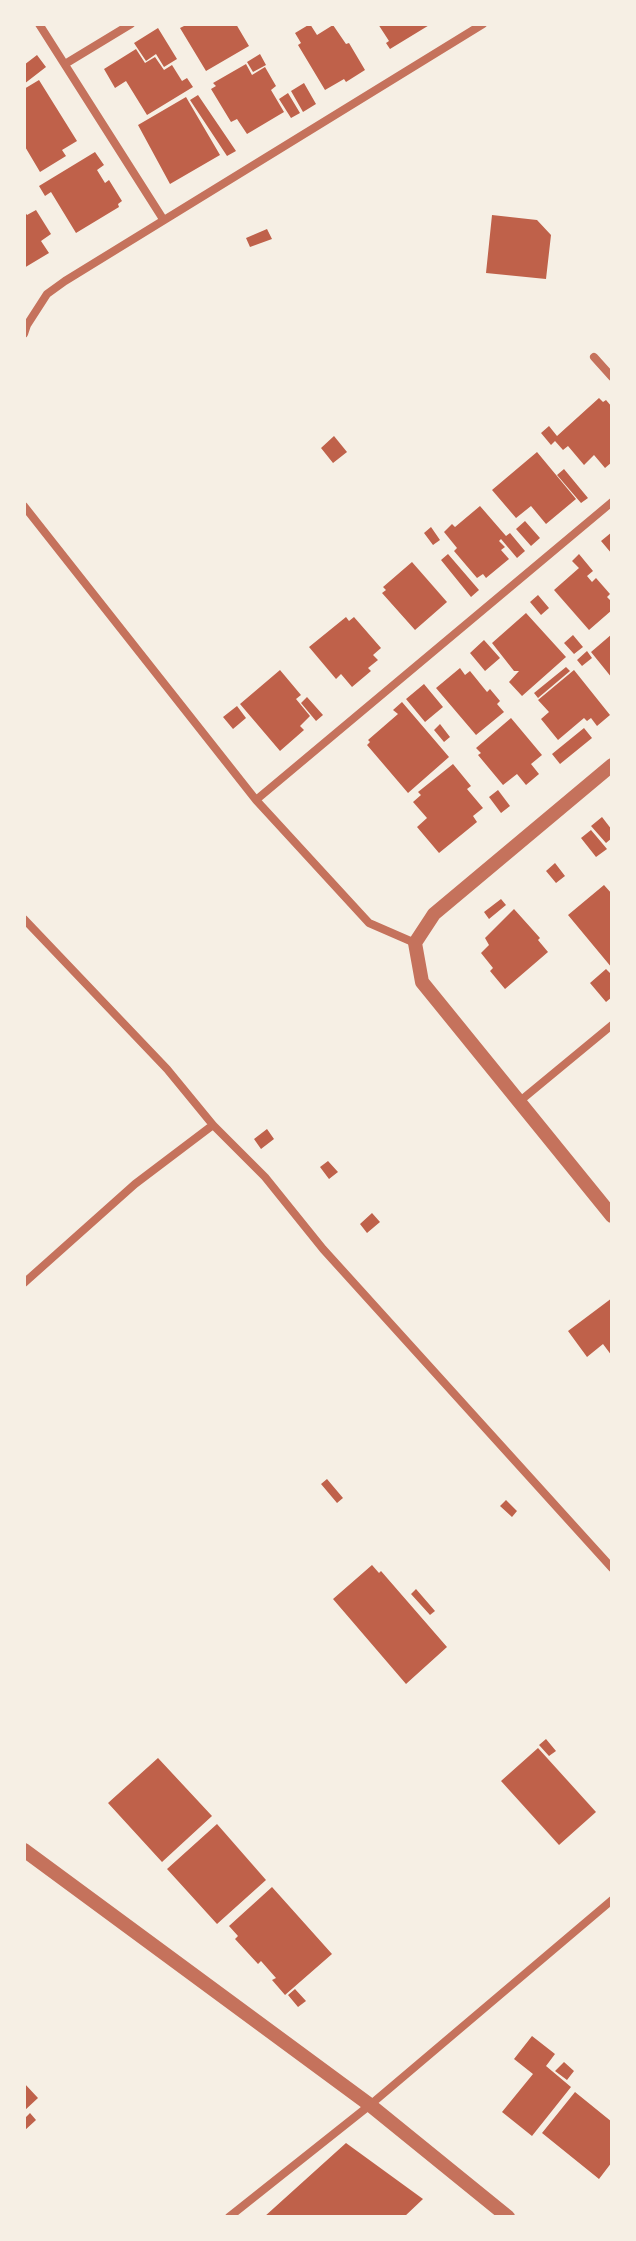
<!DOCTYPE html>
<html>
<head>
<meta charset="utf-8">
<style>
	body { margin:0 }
	#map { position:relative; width:636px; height:2241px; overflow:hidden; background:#f6efe4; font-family:"PT Sans Narrow",sans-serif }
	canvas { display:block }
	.frame { position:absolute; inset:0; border:26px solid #f6efe4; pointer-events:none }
</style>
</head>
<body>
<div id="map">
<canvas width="636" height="2241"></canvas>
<div class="frame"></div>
</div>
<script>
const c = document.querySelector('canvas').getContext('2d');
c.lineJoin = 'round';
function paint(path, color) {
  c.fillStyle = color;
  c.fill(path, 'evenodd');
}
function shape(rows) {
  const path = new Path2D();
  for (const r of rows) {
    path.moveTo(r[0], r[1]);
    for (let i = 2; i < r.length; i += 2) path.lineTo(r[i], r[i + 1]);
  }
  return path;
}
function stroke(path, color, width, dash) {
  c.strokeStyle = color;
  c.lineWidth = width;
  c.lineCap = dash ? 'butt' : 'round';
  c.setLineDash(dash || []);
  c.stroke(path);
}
paint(shape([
	[188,24,236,24,249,46,206,71,180,28],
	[310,24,317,35,333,25,346,44,349,43,365,70,346,82,344,79,325,90,298,45,301,43,295,33],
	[378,24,431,24,390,49,386,43,389,41],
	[158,28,177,59,164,67,156,54,146,61,134,43],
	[136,49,145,63,155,57,164,70,172,65,182,81,187,78,193,87,147,115,126,81,115,88,104,69],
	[260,54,266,65,253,72,247,62],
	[37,55,46,67,24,84,24,65],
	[246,64,252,75,265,67,276,86,271,90,284,112,247,134,237,119,231,122,211,89,216,86,213,83],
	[39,80,77,141,62,150,66,156,40,172,24,145,24,89],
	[304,83,316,104,303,112,291,91],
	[288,93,300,113,291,118,279,99],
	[198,95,236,151,227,156,190,100],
	[186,97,220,155,170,184,138,125],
	[95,152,104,165,97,170,105,183,109,180,122,201,118,204,119,207,76,233,51,192,45,196,39,186],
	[36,210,51,234,41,241,49,253,24,268,24,211,27,215],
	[492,215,537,220,551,235,546,279,486,273],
	[267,229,272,239,250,247,246,238],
	[599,398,603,402,606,400,612,407,612,462,605,468,594,455,584,465,568,446,563,450,555,441,551,445,541,433,549,426,557,436],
	[334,436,347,452,333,463,321,448],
	[537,452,576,499,546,524,531,506,516,518,492,490],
	[564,469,588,498,581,503,557,475],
	[480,506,506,536,510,533,525,551,517,558,501,539,499,541,505,547,501,550,509,559,486,578,483,574,477,578,454,551,457,548,444,532,452,524,455,527],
	[525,521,540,538,531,546,516,529],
	[431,527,440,540,433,545,424,533],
	[612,532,612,554,601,541],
	[448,554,479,590,471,597,441,560],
	[579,554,593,571,587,576,592,582,596,578,610,594,607,597,612,602,612,610,589,630,554,590,579,568,572,561],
	[412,562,447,602,415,630,382,593,386,590,383,587],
	[538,595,549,608,541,615,530,602],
	[526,613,566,657,522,696,509,682,519,671,514,671,492,643],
	[346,617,349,621,354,617,381,648,373,655,378,660,368,668,371,671,352,687,341,674,336,679,309,647],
	[612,634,612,678,591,652],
	[573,635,583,647,574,654,564,643],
	[484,640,500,658,485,671,470,653],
	[587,651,592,658,582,666,577,660],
	[566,667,570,671,538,698,534,693],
	[460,668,465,675,470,671,487,692,490,689,500,701,497,704,504,712,476,735,436,688],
	[280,670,301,695,296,699,310,716,300,726,304,730,280,751,240,704],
	[574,670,610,715,597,726,591,718,587,721,584,718,558,740,541,719,549,712,538,700],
	[424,684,443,707,425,722,406,699],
	[307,697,323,715,316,721,301,703],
	[402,702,449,757,408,793,367,745,370,742,368,740,398,714,393,710],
	[237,706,246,718,233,729,223,717],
	[511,718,542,755,531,764,539,774,526,785,517,774,503,785,478,755,481,753,476,748],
	[440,724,450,737,444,742,434,730],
	[584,728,592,738,560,764,552,754],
	[453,764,471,786,467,789,483,808,473,816,477,822,439,853,417,827,427,818,413,802,421,795,418,792],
	[498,790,510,806,501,813,489,797],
	[602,817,612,830,612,838,606,843,591,826],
	[591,830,607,849,596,857,581,838],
	[555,863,565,876,556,883,546,871],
	[604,885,612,894,612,968,568,915],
	[501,899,506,905,489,919,484,912],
	[514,909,540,938,538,940,548,952,505,989,490,971,493,968,481,953,489,945,485,938],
	[606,969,612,975,612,997,606,1002,590,983],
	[267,1129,274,1139,261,1149,254,1139],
	[328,1161,338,1172,329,1179,320,1167],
	[372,1213,380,1222,367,1233,360,1224],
	[612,1298,612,1356,603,1344,587,1357,568,1331],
	[327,1479,343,1498,337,1503,321,1484],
	[506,1500,517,1511,512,1517,500,1506],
	[372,1565,379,1573,381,1571,447,1647,406,1684,333,1599],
	[416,1589,435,1611,430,1615,411,1594],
	[546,1739,556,1751,549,1756,539,1745],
	[538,1748,596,1812,559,1845,501,1781],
	[158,1758,212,1816,162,1862,108,1803],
	[217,1824,266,1880,217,1924,167,1869],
	[272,1887,332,1954,285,1995,272,1980,276,1978,261,1961,258,1964,235,1939,238,1936,229,1926],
	[295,1989,306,2001,298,2007,288,1995],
	[532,2036,555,2054,546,2066,571,2087,532,2136,502,2112,533,2074,514,2059],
	[564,2062,574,2071,567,2080,555,2071],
	[24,2083,38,2098,24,2111],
	[575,2092,612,2122,612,2162,599,2179,542,2133],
	[30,2113,36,2120,24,2131,24,2119],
	[346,2143,423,2199,404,2217,264,2217]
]), '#bf614a');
stroke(shape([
	[39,24,163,219],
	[65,64,131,24],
	[24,334,27,325,47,294,65,281,483,24],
	[594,357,612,377],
	[24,506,256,800,369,923,415,943],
	[256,800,612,502],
	[24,919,167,1069,213,1125,265,1177,323,1249,612,1568],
	[520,1101,612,1025],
	[24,1283,135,1184,213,1125],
	[229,2217,370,2105,612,1900]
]), '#c5725c', 8);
stroke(shape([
	[612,765,434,914,415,943,422,982,612,1216],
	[24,1850,370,2105,508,2217]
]), '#c5725c', 14);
</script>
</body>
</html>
